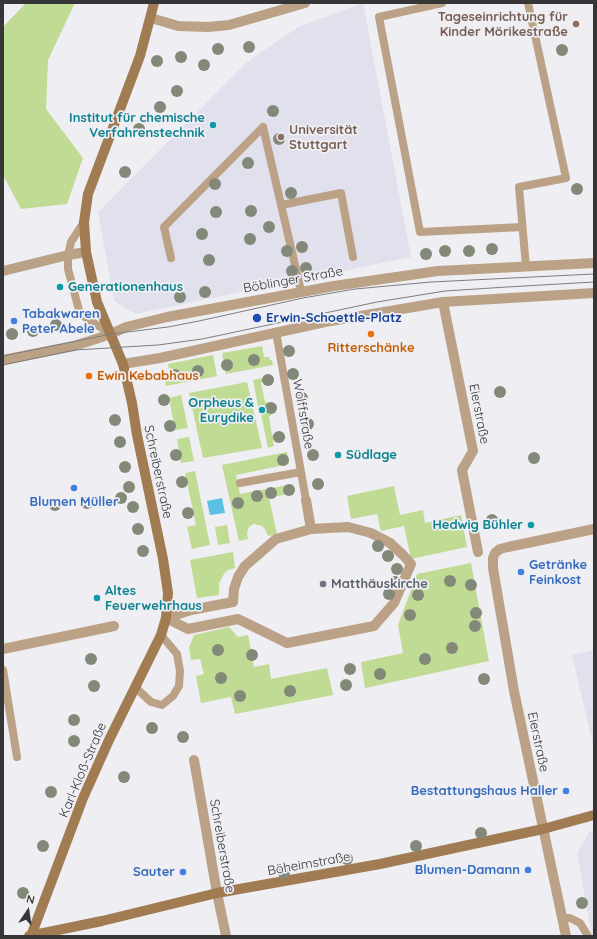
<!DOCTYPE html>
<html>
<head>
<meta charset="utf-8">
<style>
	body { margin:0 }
	#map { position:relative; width:597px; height:939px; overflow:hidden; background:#eeeef3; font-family:Quicksand,sans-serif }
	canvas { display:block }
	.frame { position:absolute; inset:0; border:4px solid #363638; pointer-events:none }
	.north { position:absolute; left:8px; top:891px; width:40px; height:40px; -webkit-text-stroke:3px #eeeef3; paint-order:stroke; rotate:13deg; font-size:11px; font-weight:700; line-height:16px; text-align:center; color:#363638 }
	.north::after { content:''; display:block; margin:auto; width:14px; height:18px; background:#363638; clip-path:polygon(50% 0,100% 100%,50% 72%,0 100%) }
</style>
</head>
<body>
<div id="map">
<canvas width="597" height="939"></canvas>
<div class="frame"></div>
<div class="north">N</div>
</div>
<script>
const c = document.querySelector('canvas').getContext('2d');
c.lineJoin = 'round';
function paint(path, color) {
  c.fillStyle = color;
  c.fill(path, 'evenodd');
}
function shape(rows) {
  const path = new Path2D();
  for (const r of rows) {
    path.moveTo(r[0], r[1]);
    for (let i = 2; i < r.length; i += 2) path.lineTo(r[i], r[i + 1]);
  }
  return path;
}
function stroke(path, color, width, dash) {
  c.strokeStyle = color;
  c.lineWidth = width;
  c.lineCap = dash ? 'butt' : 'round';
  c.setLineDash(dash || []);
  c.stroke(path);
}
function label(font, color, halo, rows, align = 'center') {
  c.font = font + ' Quicksand,sans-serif';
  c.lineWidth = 3.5;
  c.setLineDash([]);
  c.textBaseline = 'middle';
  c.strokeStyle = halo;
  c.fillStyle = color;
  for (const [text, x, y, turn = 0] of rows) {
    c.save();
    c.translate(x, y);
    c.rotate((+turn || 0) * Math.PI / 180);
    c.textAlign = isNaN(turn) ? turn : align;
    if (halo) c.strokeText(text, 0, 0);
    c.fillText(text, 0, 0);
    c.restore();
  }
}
paint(shape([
	[363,3,411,257,135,314,114,301,98,212,247,62,298,27],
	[594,650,594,749,572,655],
	[594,831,594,936,592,936,577,853,589,832]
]), '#e1e0ed');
paint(shape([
	[26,3,75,3,48,60,46,109,83,158,67,204,21,209,3,175,3,27],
	[262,346,264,357,269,357,270,360,272,360,273,365,226,374,222,353],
	[213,355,217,376,166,386,164,377,170,375,168,364],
	[273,376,274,380,261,383,265,402,269,403,274,408,271,415,269,417,272,435,284,433,286,438,273,440,274,446,268,448,261,414,268,412,268,409,267,406,263,405,258,406,253,380],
	[247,382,262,448,203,458,189,393],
	[181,395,188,428,175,430,169,398],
	[189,437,194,461,181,463,177,439],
	[287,452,289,464,236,475,240,494,293,484,294,490,287,491,288,494,269,498,277,534,268,536,265,529,262,526,254,524,250,526,248,529,247,533,248,539,239,541,222,465],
	[195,471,210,545,192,549,187,527,196,525,185,473],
	[394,486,400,515,423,510,425,523,461,515,467,547,411,559,404,526,381,531,377,514,351,519,347,496],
	[227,525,230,543,218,545,215,527],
	[233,552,235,568,228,570,224,574,219,583,219,595,197,598,190,560],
	[471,563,489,661,365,688,361,662,403,653,398,625,417,574],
	[229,627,238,637,248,635,254,667,269,664,271,679,327,668,333,695,235,714,231,697,201,703,196,676,204,674,200,659,191,660,189,648,194,635]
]), '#c0db93');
paint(shape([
	[222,498,225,513,210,515,207,501]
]), '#5ac1e5');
stroke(shape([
	[442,3,379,17,420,232,522,227],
	[263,127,301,291],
	[281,205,341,193,353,257],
	[84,222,71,242,68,255,68,269,80,314,111,334],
	[171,258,164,227,263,127],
	[526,267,519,187,566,178,528,3],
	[276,332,306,500],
	[240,483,301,472],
	[3,670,17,757],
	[135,687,151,702,162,705,173,696,179,686,180,671,177,654,161,635],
	[562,918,570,918,580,923,588,936]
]), '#bba286', 8);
stroke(shape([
	[151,18,178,26,208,27,229,25,305,3],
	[3,271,68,255,86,252],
	[443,302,473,451,462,470,478,552],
	[3,360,74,346,111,334,126,327,167,317,334,286,438,271,594,263],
	[123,364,160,358,325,322,443,302,594,293],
	[306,500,311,529],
	[348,527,371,533,390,543,403,555,411,564,394,603,374,626,287,643,238,619,188,629,166,618,191,610,233,602,234,589,238,577,245,566,276,539,311,529,348,527],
	[3,649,114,626],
	[194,760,217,893,226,936],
	[566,936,514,691,493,568,493,558,495,553,500,549,508,547,594,529]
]), '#bba286', 10);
stroke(shape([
	[29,936,102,921,217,893,380,864,543,829,594,815],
	[31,936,83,798,109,740,161,635,166,618,168,593,163,559,137,435,132,403,123,364,97,302,86,252,84,222,88,194,140,56,154,3]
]), '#a17c52', 10);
stroke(shape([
	[3,356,111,334,168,327,199,321,303,298,355,289,431,282,594,274],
	[3,365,75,350,158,345,202,339,377,302,445,291,507,287,594,282]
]), '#7d7d80', 1);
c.fillStyle = '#838979';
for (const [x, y] of [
	[249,47],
	[218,49],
	[562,50],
	[181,57],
	[157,61],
	[204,65],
	[177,91],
	[160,107],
	[273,111],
	[139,129],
	[279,139],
	[248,163],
	[125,172],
	[215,184],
	[577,189],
	[291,193],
	[251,211],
	[216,212],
	[269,227],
	[202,234],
	[250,239],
	[302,247],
	[492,249],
	[287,251],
	[445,251],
	[469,251],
	[426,254],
	[209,260],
	[306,268],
	[292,271],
	[205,292],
	[180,297],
	[56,325],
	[33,331],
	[12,334],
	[289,351],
	[254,360],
	[227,365],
	[198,371],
	[293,374],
	[175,375],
	[268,380],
	[500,392],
	[302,398],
	[164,400],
	[271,408],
	[115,420],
	[308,424],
	[170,426],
	[279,437],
	[120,442],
	[176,455],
	[313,455],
	[534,458],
	[283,460],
	[125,467],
	[182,482],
	[318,484],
	[129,487],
	[289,490],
	[271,493],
	[257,496],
	[121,498],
	[87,503],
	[238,503],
	[55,505],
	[133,507],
	[188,513],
	[492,520],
	[138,529],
	[378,546],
	[143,551],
	[388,556],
	[397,569],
	[450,581],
	[395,582],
	[471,585],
	[389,594],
	[418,595],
	[476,613],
	[410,615],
	[475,626],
	[452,648],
	[218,650],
	[252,655],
	[91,659],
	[425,659],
	[350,669],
	[380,674],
	[221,678],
	[484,679],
	[346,685],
	[94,686],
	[290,691],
	[240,696],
	[74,720],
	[152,728],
	[183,737],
	[74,741],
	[124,777],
	[51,792],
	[481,833],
	[43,846],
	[416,846],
	[347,859],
	[284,873],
	[23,893],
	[582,903]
]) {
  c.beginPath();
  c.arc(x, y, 6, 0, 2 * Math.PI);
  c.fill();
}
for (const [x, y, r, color] of [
	[576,24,4,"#8d6e63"],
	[213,125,4,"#0f9aa8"],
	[281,137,4,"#8d6e63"],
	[60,287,4,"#0f9aa8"],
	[257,318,5,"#1a4fb4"],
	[14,321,4,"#3f7fe0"],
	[371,334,4,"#e8710a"],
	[89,376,4,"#e8710a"],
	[262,410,4,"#0f9aa8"],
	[338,455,4,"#0f9aa8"],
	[74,488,4,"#3f7fe0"],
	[531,525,4,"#0f9aa8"],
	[521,572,4,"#3f7fe0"],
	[323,584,4,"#6b7280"],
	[97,598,4,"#0f9aa8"],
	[566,791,4,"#3f7fe0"],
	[528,870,4,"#3f7fe0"],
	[183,872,4,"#3f7fe0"]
]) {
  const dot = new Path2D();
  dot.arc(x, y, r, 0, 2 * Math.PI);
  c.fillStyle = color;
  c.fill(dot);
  stroke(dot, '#eeeef3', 1.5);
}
label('bold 13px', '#785e54', '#eeeef3', [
	["Tageseinrichtung für",568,17],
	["Kinder Mörikestraße",568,32],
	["Universität",289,130,"left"],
	["Stuttgart",289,145,"left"]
], 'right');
label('bold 13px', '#0d838f', '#eeeef3', [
	["Institut für chemische",205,118],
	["Verfahrenstechnik",205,133],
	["Generationenhaus",68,287,"left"],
	["Orpheus &",254,403],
	["Eurydike",254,418],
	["Südlage",346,455,"left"],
	["Hedwig Bühler",523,525],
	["Altes",105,591,"left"],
	["Feuerwehrhaus",105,606,"left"]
], 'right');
label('13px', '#363638', '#eeeef3', [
	["Böblinger Straße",293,280,-10],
	["Wolffstraße",303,414,80],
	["Eierstraße",479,414,79],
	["Schreiberstraße",158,472,78],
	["Eierstraße",538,742,78],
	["Karl-Kloß-Straße",83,770,-67],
	["Schreiberstraße",222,846,80],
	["Böheimstraße",309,864,-10]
]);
label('bold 13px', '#366cbe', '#eeeef3', [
	["Tabakwaren",22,314,"left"],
	["Peter Abele",22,329,"left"],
	["Blumen Müller",74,502,"center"],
	["Getränke",529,565,"left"],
	["Feinkost",529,580,"left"],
	["Bestattungshaus Haller",558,791],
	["Blumen-Damann",520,870],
	["Sauter",175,872]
], 'right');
label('bold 13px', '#164399', '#eeeef3', [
	["Erwin-Schoettle-Platz",266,318]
], 'left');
label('bold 13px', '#c56008', '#eeeef3', [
	["Ritterschänke",371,348],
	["Ewin Kebabhaus",97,376,"left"]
]);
label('bold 13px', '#5b616d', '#eeeef3', [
	["Matthäuskirche",331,584]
], 'left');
</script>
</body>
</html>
